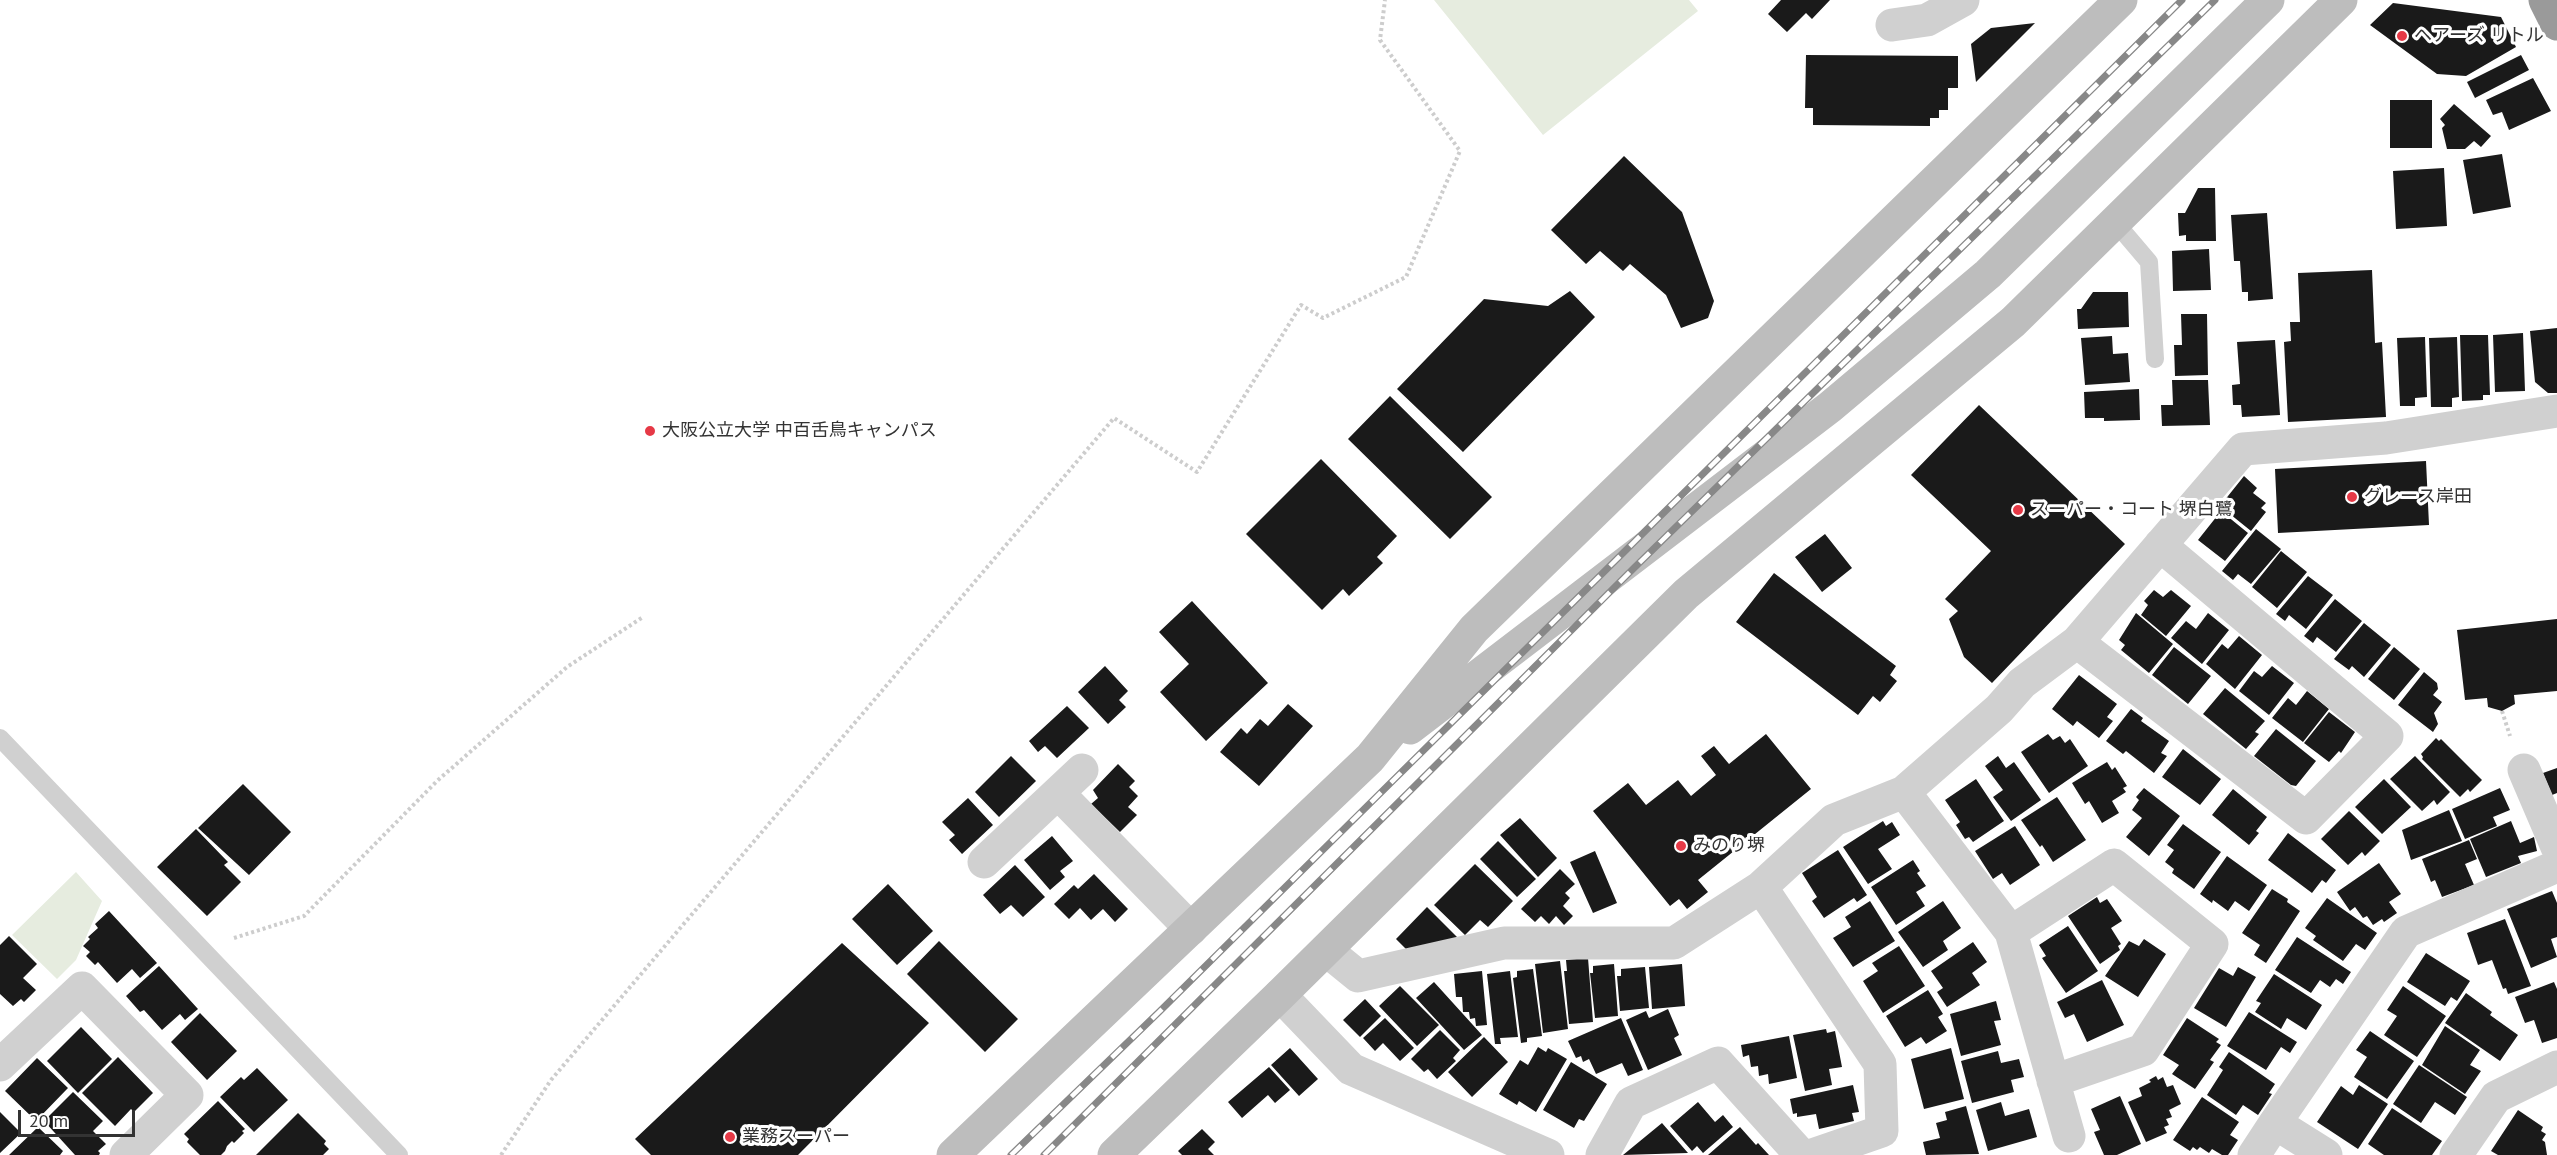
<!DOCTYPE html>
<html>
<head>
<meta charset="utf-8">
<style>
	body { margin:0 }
	#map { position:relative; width:2557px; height:1155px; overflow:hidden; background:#fff; font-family:"PT Sans",sans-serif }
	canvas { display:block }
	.scale { position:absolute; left:18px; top:1110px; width:117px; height:27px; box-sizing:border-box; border:3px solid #333; border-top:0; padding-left:8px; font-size:18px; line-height:21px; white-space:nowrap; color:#333; -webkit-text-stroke:4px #fff; paint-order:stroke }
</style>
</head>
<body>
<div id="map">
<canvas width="2557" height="1155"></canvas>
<div class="scale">20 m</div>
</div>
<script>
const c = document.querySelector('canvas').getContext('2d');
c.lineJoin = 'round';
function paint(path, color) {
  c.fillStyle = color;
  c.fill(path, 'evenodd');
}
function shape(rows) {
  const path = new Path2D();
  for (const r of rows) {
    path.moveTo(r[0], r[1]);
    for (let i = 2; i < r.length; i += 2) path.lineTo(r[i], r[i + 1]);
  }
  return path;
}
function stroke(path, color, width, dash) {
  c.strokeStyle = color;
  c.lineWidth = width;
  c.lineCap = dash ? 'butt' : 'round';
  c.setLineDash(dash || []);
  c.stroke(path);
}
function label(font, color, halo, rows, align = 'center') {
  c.font = font + ' "PT Sans","Noto Sans JP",sans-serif';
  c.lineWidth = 6;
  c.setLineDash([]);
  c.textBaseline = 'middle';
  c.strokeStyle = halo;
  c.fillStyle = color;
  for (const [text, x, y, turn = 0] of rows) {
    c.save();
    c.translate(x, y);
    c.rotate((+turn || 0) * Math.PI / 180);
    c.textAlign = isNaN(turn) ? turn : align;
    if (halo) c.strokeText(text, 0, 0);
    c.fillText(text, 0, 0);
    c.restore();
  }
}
paint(shape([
	[1434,0,1689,0,1698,11,1543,135],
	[76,872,102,901,76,960,57,979,12,935]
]), '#e6ecdf');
paint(shape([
	[1781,0,1830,0,1812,19,1806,13,1787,32,1768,14],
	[2393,3,2501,17,2516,47,2466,76,2437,74,2370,25],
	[2035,23,1976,82,1971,44,1991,28],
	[1806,55,1958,56,1958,88,1948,88,1948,110,1939,110,1939,118,1930,118,1930,126,1813,125,1813,108,1805,108],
	[2521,55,2529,70,2475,98,2467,82],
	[2533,78,2551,111,2509,130,2502,112,2493,115,2486,100],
	[2390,100,2432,100,2432,148,2390,148],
	[2454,104,2491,136,2481,147,2474,141,2465,149,2447,149,2442,128,2445,125,2440,119],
	[2502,154,2511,207,2473,214,2463,160],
	[1624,156,1682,212,1714,301,1708,318,1681,328,1666,295,1630,264,1623,271,1600,251,1586,264,1551,230],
	[2444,168,2447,226,2396,229,2393,171],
	[2198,188,2215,188,2216,241,2186,241,2186,235,2179,236,2178,213,2185,213],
	[2267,213,2273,299,2248,301,2248,292,2242,292,2240,261,2234,261,2231,215],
	[2209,249,2211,290,2173,291,2172,251],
	[2372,270,2375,343,2382,342,2386,417,2288,422,2284,342,2291,341,2290,322,2300,322,2298,273],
	[1570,291,1595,317,1463,452,1397,389,1484,299,1548,306],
	[2093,292,2128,292,2129,327,2078,329,2077,309,2081,309],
	[2181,314,2207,314,2208,375,2175,376,2174,345,2182,345],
	[2557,328,2557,393,2548,393,2535,382,2530,331],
	[2523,333,2525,391,2495,392,2493,335],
	[2460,335,2488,335,2490,395,2483,395,2483,400,2462,401],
	[2112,336,2113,354,2128,353,2130,382,2085,385,2081,338],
	[2425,337,2427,397,2415,398,2415,406,2400,406,2397,338],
	[2457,337,2459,397,2452,398,2452,407,2431,407,2429,338],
	[2275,340,2280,415,2242,417,2241,405,2233,405,2232,385,2240,384,2237,342],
	[2172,380,2208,380,2210,425,2162,426,2161,405,2173,405],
	[2139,389,2140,420,2104,421,2104,418,2085,418,2084,392],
	[1390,396,1492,497,1450,539,1348,439],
	[1979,405,2125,544,1992,683,1964,657,1949,619,1958,611,1945,599,1991,551,1911,475],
	[1321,459,1397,536,1377,557,1383,563,1349,596,1343,589,1322,610,1246,534],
	[2426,461,2429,525,2278,533,2275,469],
	[2244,476,2257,488,2253,493,2266,503,2261,508,2266,512,2251,531,2220,506],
	[2221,511,2248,533,2225,561,2198,540],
	[2256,529,2281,549,2251,584,2238,574,2233,580,2222,571],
	[1825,534,1852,568,1822,592,1795,557],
	[2281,551,2307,572,2277,608,2252,587],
	[1774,573,1896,666,1890,675,1897,681,1880,702,1873,696,1858,715,1736,622],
	[2308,576,2333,595,2306,629,2289,615,2285,621,2276,614],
	[2154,590,2163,597,2171,590,2191,606,2166,636,2141,615,2148,605,2144,601],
	[2335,599,2362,621,2336,652,2317,637,2313,643,2304,636],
	[1192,601,1268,683,1206,741,1160,692,1189,664,1159,632],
	[2136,613,2173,644,2149,673,2121,650,2125,645,2119,640],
	[2208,613,2229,630,2202,664,2171,638,2186,621,2196,629],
	[2557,619,2557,691,2514,695,2515,704,2502,711,2488,707,2487,698,2465,700,2457,630],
	[2364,623,2391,645,2364,677,2352,666,2349,670,2334,659],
	[2239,636,2262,655,2235,689,2206,664,2222,644,2228,649],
	[2174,647,2211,676,2188,704,2152,675],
	[2394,647,2420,669,2394,700,2368,679],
	[1105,666,1128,691,1119,700,1126,707,1108,724,1078,692],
	[2272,666,2294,683,2269,715,2239,691,2254,671,2262,677],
	[2424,672,2437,683,2438,689,2433,695,2442,702,2434,713,2438,724,2433,732,2398,705],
	[2079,675,2117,704,2107,717,2113,721,2099,738,2077,721,2073,726,2052,709],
	[2225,688,2265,721,2255,732,2259,734,2246,749,2203,714],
	[2307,691,2329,709,2303,742,2272,718,2288,698,2296,705],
	[1288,704,1313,726,1259,786,1220,752,1241,728,1247,734,1260,719,1268,726],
	[1067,706,1089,728,1057,758,1045,746,1038,752,1029,741],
	[2131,709,2143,718,2141,721,2169,741,2161,753,2167,756,2154,773,2126,751,2123,754,2106,741],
	[2329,712,2355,732,2341,753,2339,751,2329,762,2304,743],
	[2276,729,2316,761,2296,786,2291,785,2254,756],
	[1766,734,1811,789,1698,880,1708,892,1687,909,1679,899,1670,906,1593,811,1628,783,1646,805,1678,780,1691,796,1716,775,1701,756,1714,746,1729,764],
	[2048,734,2053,740,2060,736,2065,743,2070,739,2088,766,2049,793,2021,752],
	[2436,738,2439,741,2441,739,2482,780,2470,792,2468,789,2460,797,2422,759,2423,757,2421,754],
	[2183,749,2221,779,2200,805,2162,777],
	[1011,756,1036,781,999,817,975,792],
	[1998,756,2006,768,2014,762,2041,800,2011,821,1993,797,2003,790,1985,766],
	[2415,756,2450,792,2437,805,2434,800,2422,811,2390,779],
	[2107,762,2112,770,2115,767,2127,786,2123,788,2126,792,2112,801,2119,813,2102,823,2089,801,2085,804,2072,783],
	[1118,764,1135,781,1129,787,1138,796,1128,807,1137,815,1120,832,1091,804,1098,798,1093,790],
	[2557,768,2557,793,2552,795,2543,773],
	[1976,779,2004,821,1973,842,1969,837,1965,839,1956,825,1960,822,1945,800],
	[2384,779,2411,807,2382,834,2355,807],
	[243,784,291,832,249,875,198,828],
	[2144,788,2180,816,2149,856,2126,837,2142,818,2132,810,2139,800,2136,797],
	[2500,788,2510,810,2493,817,2497,826,2465,839,2452,809],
	[2233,789,2267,817,2256,831,2259,833,2249,845,2212,815],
	[2057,797,2086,840,2053,862,2042,845,2040,847,2021,820],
	[968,798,993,825,962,854,949,840,955,835,942,822],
	[2449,810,2462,841,2411,860,2402,830],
	[2349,811,2380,841,2365,856,2362,852,2348,865,2321,839],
	[1520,818,1557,858,1538,877,1500,835],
	[1883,821,1886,826,1892,822,1900,835,1878,849,1892,869,1868,884,1843,847],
	[2511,821,2520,843,2534,837,2537,851,2518,856,2521,863,2486,877,2470,839],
	[2183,824,2221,852,2194,889,2172,873,2174,869,2165,862,2174,850,2167,845],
	[2015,826,2040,865,2010,885,2002,873,1993,879,1975,851],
	[196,829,228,862,224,865,241,882,207,916,157,867],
	[2288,833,2336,870,2326,883,2322,880,2312,893,2268,860],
	[1052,836,1073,861,1060,871,1065,877,1050,890,1024,860],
	[2469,840,2477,859,2465,864,2474,885,2442,897,2435,880,2431,882,2422,859],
	[1498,841,1536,879,1517,897,1480,859],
	[1838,850,1867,895,1857,902,1854,898,1824,918,1812,901,1817,897,1802,873],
	[1595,851,1617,903,1593,913,1570,862],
	[2227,856,2267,885,2249,911,2235,901,2228,911,2213,900,2212,903,2200,894],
	[1913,860,1920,871,1917,873,1926,886,1916,892,1925,906,1896,925,1871,887],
	[2379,863,2401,894,2389,902,2397,913,2384,922,2382,919,2373,925,2367,916,2363,918,2355,907,2350,911,2337,892],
	[1475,864,1513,901,1488,927,1480,920,1465,935,1434,905],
	[1015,865,1045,897,1023,917,1011,905,1000,914,983,895],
	[1560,869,1575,884,1565,893,1570,898,1563,906,1573,916,1564,925,1556,916,1549,924,1541,916,1535,922,1521,909],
	[1094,874,1128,909,1115,922,1103,909,1091,920,1080,908,1069,919,1054,904,1074,885,1078,889],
	[888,884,933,931,897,965,852,919],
	[2272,889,2288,899,2287,902,2300,911,2266,963,2254,955,2260,945,2242,933],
	[2552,891,2557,903,2557,937,2551,939,2557,957,2531,968,2507,909],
	[2097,897,2100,903,2107,899,2122,921,2111,928,2121,944,2118,946,2120,950,2100,964,2068,916],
	[2327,898,2377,933,2365,950,2356,944,2343,961,2313,940,2316,936,2305,928],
	[1870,901,1895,941,1853,967,1833,938,1851,927,1845,917],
	[1943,901,1961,928,1943,941,1948,950,1923,967,1898,932],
	[1427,907,1461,941,1410,953,1396,939],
	[109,911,157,963,140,978,132,969,117,983,98,962,95,965,86,956,90,952,83,946,90,939,88,937,98,928,95,924],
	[2505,919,2531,986,2508,994,2506,988,2503,989,2492,960,2478,965,2467,933],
	[2068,926,2098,971,2066,993,2042,958,2046,956,2039,945],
	[9,936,37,964,23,978,36,990,24,1002,21,999,13,1006,0,994,0,945],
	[2297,937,2351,972,2343,984,2336,979,2330,987,2320,980,2311,993,2275,970],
	[2144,939,2166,954,2138,997,2105,976,2129,941,2139,946],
	[939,941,1018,1019,985,1052,907,974],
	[1973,942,1987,962,1972,973,1980,985,1947,1007,1937,992,1943,988,1931,971],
	[842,943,929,1023,798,1155,651,1155,635,1139],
	[1899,946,1925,986,1883,1013,1863,981,1878,971,1872,963],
	[2426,953,2470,981,2457,1001,2451,997,2445,1006,2407,982],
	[1588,958,1593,1022,1569,1024,1564,971,1567,971,1566,960],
	[1560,961,1568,1029,1543,1033,1535,964],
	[1614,964,1618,1016,1595,1018,1590,973,1593,973,1593,966],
	[1682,964,1685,1006,1652,1009,1649,967],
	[159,966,198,1009,185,1020,180,1014,162,1030,144,1010,140,1012,126,996],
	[1645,967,1649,1008,1620,1011,1617,976,1621,976,1621,969],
	[2238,967,2256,977,2226,1027,2194,1008,2219,968,2233,976],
	[1533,969,1542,1036,1527,1038,1527,1042,1521,1043,1513,978,1517,977,1517,971],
	[1482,971,1487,1025,1476,1026,1475,1018,1470,1019,1469,1012,1463,1012,1462,997,1456,997,1454,974],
	[1510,971,1518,1037,1500,1038,1501,1044,1495,1044,1487,974],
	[2274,974,2322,1005,2306,1030,2287,1018,2281,1029,2255,1012,2261,1003,2256,1001],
	[2102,980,2124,1025,2087,1042,2074,1014,2065,1018,2057,1002],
	[1434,982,1482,1035,1464,1050,1416,998],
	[2554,982,2557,989,2557,1038,2542,1043,2534,1020,2525,1023,2515,997],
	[1400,986,1439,1025,1417,1046,1379,1006],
	[2403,986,2446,1016,2417,1057,2384,1035,2397,1016,2387,1010],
	[1928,990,1943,1014,1938,1017,1947,1031,1926,1044,1921,1037,1905,1047,1886,1016],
	[2466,993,2492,1012,2490,1015,2518,1035,2500,1061,2445,1023],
	[1365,999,1381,1016,1360,1037,1343,1020],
	[1996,1001,2001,1020,1994,1021,2001,1045,1961,1056,1950,1014],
	[1668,1009,1679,1035,1674,1038,1682,1055,1648,1070,1626,1020,1646,1011,1649,1018],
	[2249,1012,2297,1042,2290,1053,2281,1047,2266,1070,2227,1046],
	[200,1013,237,1051,207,1080,171,1042],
	[1385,1018,1414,1048,1400,1061,1383,1043,1375,1051,1363,1038],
	[1621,1018,1643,1070,1628,1076,1622,1063,1596,1074,1589,1059,1583,1062,1581,1056,1576,1058,1568,1041],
	[2187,1018,2219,1039,2216,1042,2221,1045,2210,1060,2214,1062,2195,1089,2172,1074,2179,1065,2163,1055],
	[2445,1026,2480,1050,2470,1065,2481,1071,2465,1094,2422,1065],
	[81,1027,112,1059,78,1093,47,1061],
	[1826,1029,1827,1033,1835,1031,1842,1067,1829,1069,1832,1085,1805,1091,1793,1035],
	[1440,1030,1460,1050,1453,1058,1456,1061,1437,1079,1428,1069,1424,1072,1411,1059],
	[2370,1031,2414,1061,2387,1099,2354,1077,2367,1057,2356,1050],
	[1789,1036,1797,1078,1769,1084,1768,1074,1759,1076,1758,1066,1751,1067,1749,1055,1743,1057,1741,1045],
	[1484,1037,1508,1062,1472,1097,1448,1072],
	[1538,1047,1546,1052,1548,1048,1567,1059,1536,1112,1519,1101,1517,1105,1499,1094,1520,1060,1528,1065],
	[1290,1048,1318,1079,1299,1096,1271,1065],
	[1951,1048,1964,1099,1924,1109,1911,1059],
	[1998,1051,2001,1063,2019,1059,2024,1077,2011,1080,2014,1092,1972,1103,1961,1061],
	[2229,1052,2275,1084,2269,1093,2272,1094,2258,1115,2243,1105,2236,1115,2207,1095,2223,1070,2219,1067],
	[118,1057,153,1093,134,1112,131,1109,115,1126,82,1093],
	[37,1058,68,1088,36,1121,5,1091],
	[1571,1062,1607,1084,1584,1121,1579,1119,1574,1128,1543,1110],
	[2419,1065,2467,1097,2455,1115,2435,1102,2421,1123,2393,1104],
	[1269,1067,1290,1090,1275,1103,1268,1095,1242,1118,1228,1102],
	[257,1068,288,1100,254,1132,220,1097,241,1077,244,1080],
	[2156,1076,2158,1080,2163,1077,2167,1087,2173,1085,2181,1104,2169,1110,2172,1117,2166,1119,2169,1125,2164,1127,2167,1133,2146,1142,2128,1102,2142,1096,2139,1088,2151,1082,2149,1080],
	[1853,1085,1859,1112,1852,1113,1854,1121,1819,1129,1816,1114,1797,1117,1797,1113,1793,1114,1790,1099],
	[2359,1085,2388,1104,2358,1149,2317,1122,2341,1086,2353,1095],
	[73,1092,103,1121,93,1131,106,1144,98,1151,100,1153,99,1155,75,1155,44,1121],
	[2120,1096,2141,1144,2117,1155,2104,1155,2094,1132,2100,1130,2091,1109],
	[2202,1097,2239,1122,2230,1135,2238,1140,2228,1155,2222,1155,2212,1149,2209,1153,2200,1147,2197,1150,2193,1147,2190,1151,2173,1140],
	[218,1101,245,1129,242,1131,244,1133,234,1143,232,1141,227,1146,225,1151,221,1155,200,1155,187,1142,189,1139,184,1134],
	[1698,1102,1715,1122,1723,1115,1733,1127,1703,1153,1697,1146,1692,1151,1670,1126],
	[2001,1102,2005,1116,2029,1109,2037,1137,1988,1151,1976,1110],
	[1966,1106,1979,1154,1926,1155,1923,1142,1940,1138,1936,1123,1947,1120,1945,1112],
	[2392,1108,2442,1141,2432,1155,2384,1155,2368,1144],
	[2518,1110,2543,1127,2541,1131,2546,1134,2542,1140,2545,1142,2547,1155,2498,1155,2491,1151],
	[0,1112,21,1133,0,1153],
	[298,1113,326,1141,324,1144,329,1149,323,1155,256,1155],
	[1662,1123,1688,1153,1623,1155],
	[38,1127,63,1151,60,1155,9,1155],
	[1740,1127,1756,1145,1758,1143,1769,1155,1708,1155],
	[1202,1129,1215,1142,1208,1149,1214,1155,1182,1155,1178,1151]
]), '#1a1a1a');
stroke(shape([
	[2502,711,2510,736],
	[234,938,304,916,437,781,567,667,643,617],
	[501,1155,551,1080,1114,418,1197,472,1301,305,1323,318,1406,277,1460,151,1380,40,1385,0]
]), '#cdcdcd', 4, [3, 3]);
stroke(shape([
	[2115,222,2149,262,2155,359],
	[0,738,399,1155]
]), '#d0d0d0', 18);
stroke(shape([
	[1892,25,1927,20,1963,0],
	[2077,642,2306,818,2387,736,2160,545],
	[2524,770,2557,847],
	[1904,792,2011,932,2069,1136],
	[1058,793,1191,929],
	[984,862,1082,770],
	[1761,887,1880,1064,1882,1131,1812,1155],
	[2011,932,2114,865,2212,944,2143,1050,2053,1081],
	[1326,950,1358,976,1504,943,1674,943,1761,887,1834,820,1904,792,1999,709,2022,683,2077,642,2243,449,2386,438,2557,411],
	[1280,995,1351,1069,1548,1155],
	[0,1065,82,988,187,1095,126,1155],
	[1602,1155,1631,1103,1718,1063,1801,1155],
	[2254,1155,2275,1123],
	[2326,1155,2275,1123,2406,932,2557,866],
	[2456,1155,2496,1097,2557,1067]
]), '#d0d0d0', 33);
stroke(shape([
	[1410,728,1830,407,1988,274,2268,0],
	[953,1155,1370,758,1474,629,2121,0],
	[1114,1155,1280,995,1686,594,2013,322,2341,0]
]), '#bdbdbd', 33);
stroke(shape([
	[2545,0,2557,24]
]), '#9a9a9a', 33);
const rail = shape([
	[1011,1155,1159,1012,2182,0],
	[1044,1155,1635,567,2215,0]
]);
stroke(rail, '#888', 7);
stroke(rail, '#fff', 4.5, [14]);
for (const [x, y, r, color] of [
	[2402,36,6,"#e63946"],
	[650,431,6,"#e63946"],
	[2352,497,6,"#e63946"],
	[2018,510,6,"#e63946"],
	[1681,846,6,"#e63946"],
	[730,1137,6,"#e63946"]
]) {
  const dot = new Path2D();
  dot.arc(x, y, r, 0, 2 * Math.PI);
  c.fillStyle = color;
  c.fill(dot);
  stroke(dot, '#fff', 2);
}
label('18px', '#333', '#fff', [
	["ヘアーズ リトル",2414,36],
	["大阪公立大学 中百舌鳥キャンパス",662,431],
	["グレース岸田",2364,497],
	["スーパー・コート 堺白鷺",2030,510],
	["みのり堺",1693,846],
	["業務スーパー",742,1137]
], 'left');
</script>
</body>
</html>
